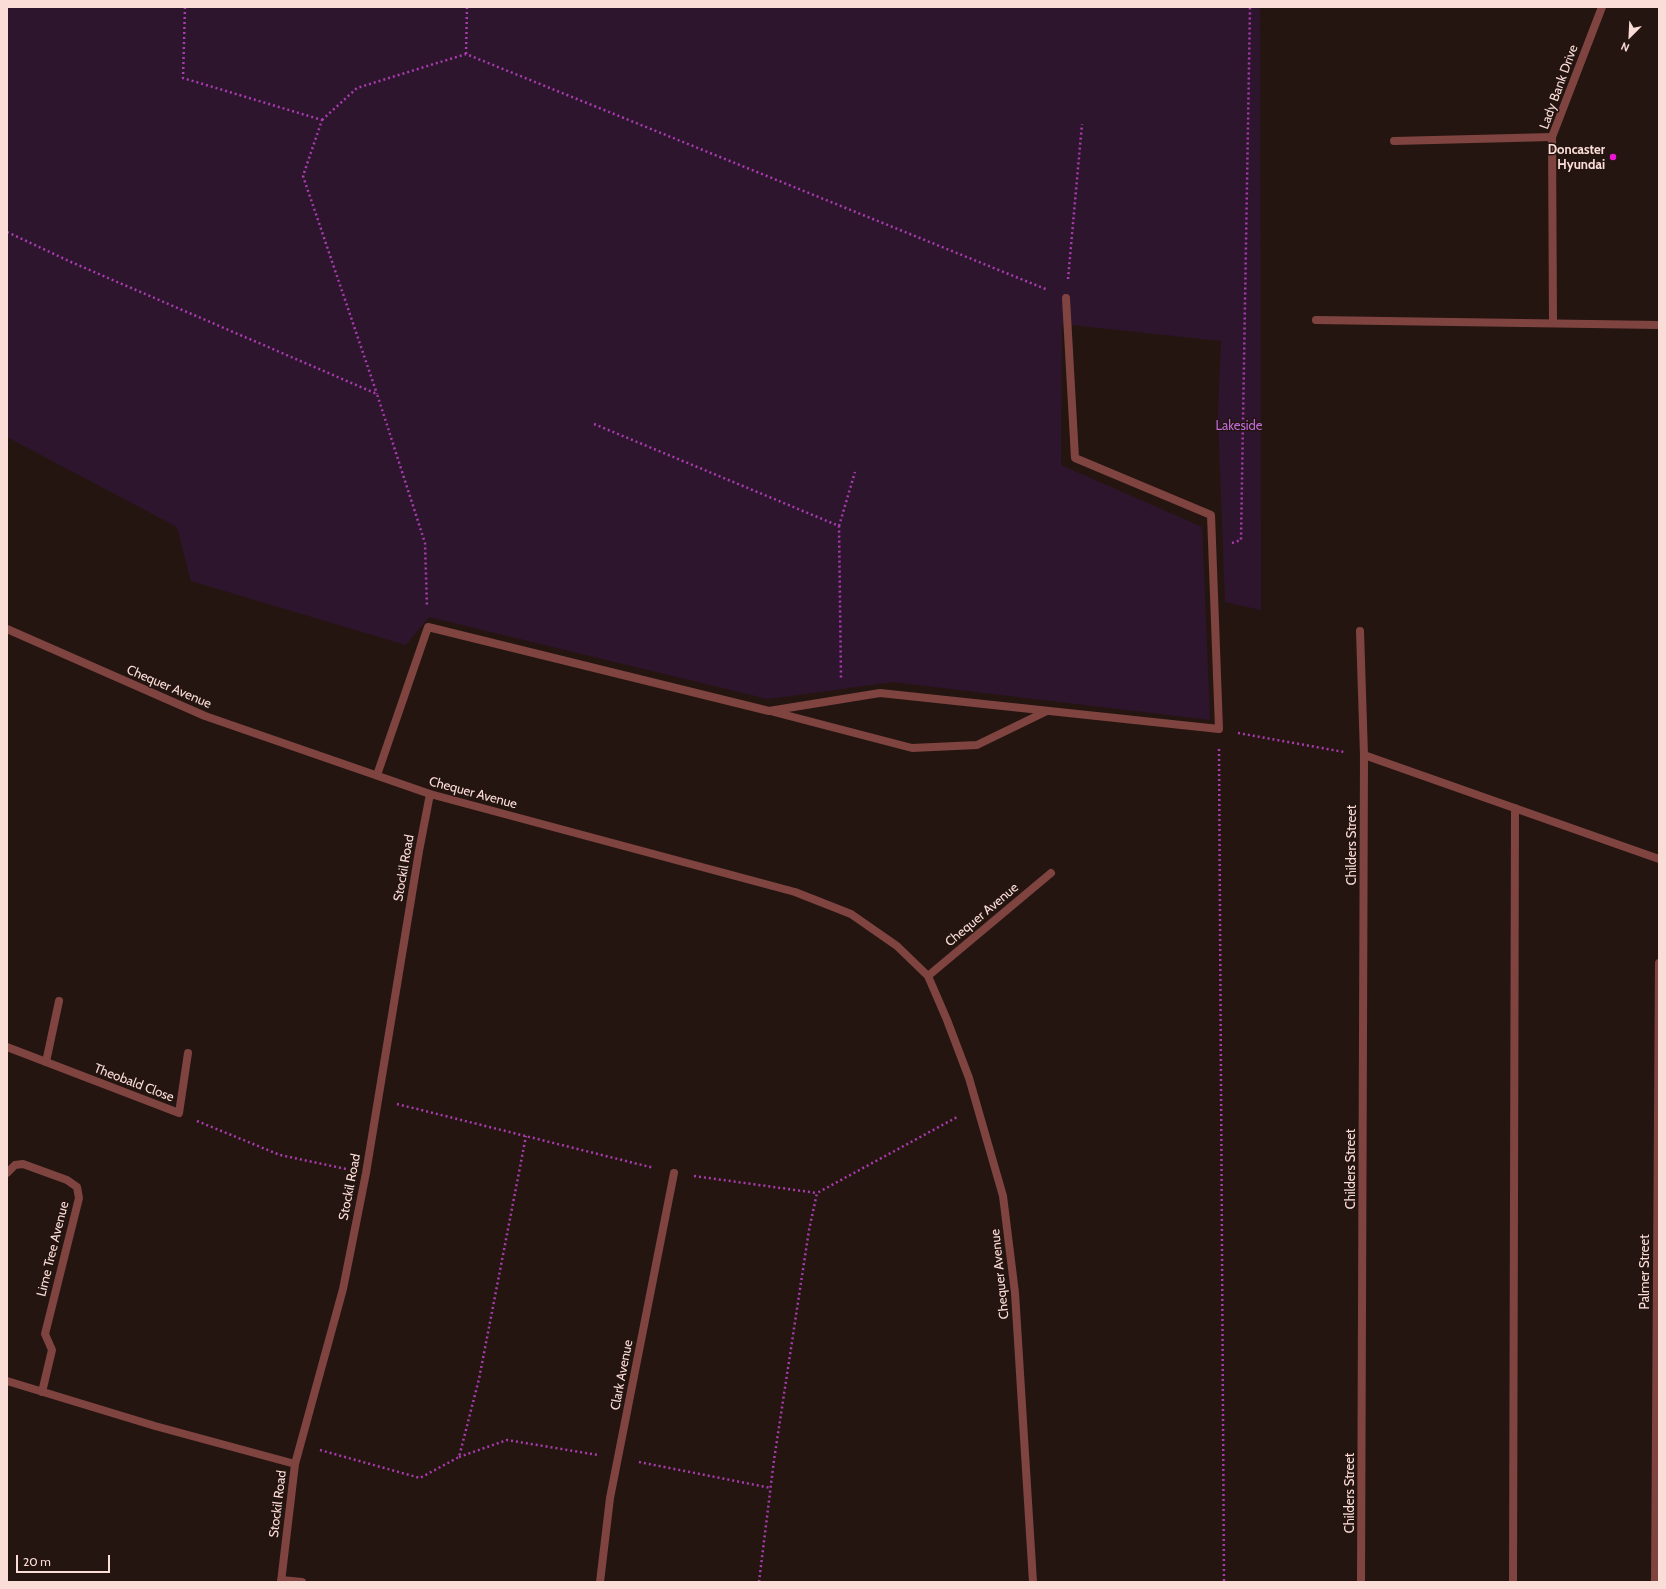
<!DOCTYPE html>
<html>
<head>
<meta charset="utf-8">
<style>
	body { margin:0 }
	#map { position:relative; width:1666px; height:1589px; overflow:hidden; background:#251511; font-family:Cabin,sans-serif }
	canvas { display:block }
	.frame { position:absolute; inset:0; border:8px solid #fbddd8; pointer-events:none }
	.north { position:absolute; left:1610px; top:16px; width:40px; height:40px; -webkit-text-stroke:3px #251511; paint-order:stroke; rotate:204deg; font-size:11px; font-weight:700; line-height:16px; text-align:center; color:#fbddd8 }
	.north::after { content:''; display:block; margin:auto; width:14px; height:18px; background:#fbddd8; clip-path:polygon(50% 0,100% 100%,50% 72%,0 100%) }
	.scale { position:absolute; left:16px; top:1555px; width:94px; height:18px; box-sizing:border-box; border:2px solid #fbddd8; border-top:0; padding-left:5px; font-size:12px; line-height:14px; white-space:nowrap; color:#fbddd8; -webkit-text-stroke:3px #251511; paint-order:stroke }
</style>
</head>
<body>
<div id="map">
<canvas width="1666" height="1589"></canvas>
<div class="frame"></div>
<div class="north">N</div>
<div class="scale">20 m</div>
</div>
<script>
const c = document.querySelector('canvas').getContext('2d');
c.lineJoin = 'round';
function paint(path, color) {
  c.fillStyle = color;
  c.fill(path, 'evenodd');
}
function shape(rows) {
  const path = new Path2D();
  for (const r of rows) {
    path.moveTo(r[0], r[1]);
    for (let i = 2; i < r.length; i += 2) path.lineTo(r[i], r[i + 1]);
  }
  return path;
}
function stroke(path, color, width, dash) {
  c.strokeStyle = color;
  c.lineWidth = width;
  c.lineCap = dash ? 'butt' : 'round';
  c.setLineDash(dash || []);
  c.stroke(path);
}
function label(font, color, halo, rows, align = 'center') {
  c.font = font + ' Cabin,sans-serif';
  c.lineWidth = 3;
  c.setLineDash([]);
  c.textBaseline = 'middle';
  c.strokeStyle = halo;
  c.fillStyle = color;
  for (const [text, x, y, turn = 0] of rows) {
    c.save();
    c.translate(x, y);
    c.rotate((+turn || 0) * Math.PI / 180);
    c.textAlign = isNaN(turn) ? turn : align;
    if (halo) c.strokeText(text, 0, 0);
    c.fillText(text, 0, 0);
    c.restore();
  }
}
paint(shape([
	[7,7,1260,7,1261,610,1225,602,1218,417,1221,341,1062,324,1061,465,1202,527,1210,720,893,682,768,699,429,617,406,645,191,581,177,527,7,437]
]), '#2e152e');
stroke(shape([
	[185,7,183,78,322,120,303,176,377,394],
	[466,54,467,7],
	[322,120,357,88,466,54,1048,290],
	[7,232,71,262,377,394,425,543,427,607],
	[1068,279,1082,124],
	[594,424,839,526,841,679],
	[839,526,855,472],
	[1232,543,1241,540,1250,7],
	[1238,733,1344,752],
	[1219,749,1224,1582],
	[397,1104,654,1168],
	[197,1121,280,1155,346,1169],
	[694,1176,817,1193],
	[320,1450,420,1478,459,1457,479,1379,526,1136],
	[459,1457,507,1440,598,1455],
	[639,1462,771,1488],
	[759,1582,774,1460,809,1230,817,1193,959,1116]
]), '#a83bad', 2.5, [2, 3]);
stroke(shape([
	[1394,141,1552,137],
	[1316,320,1659,325],
	[774,712,912,748,977,745,1047,711],
	[1364,755,1659,859],
	[377,775,428,627,769,711,880,693,1219,729,1211,515,1075,458,1066,298],
	[1513,1582,1515,808]
]), '#7f4440', 8);
stroke(shape([
	[1553,323,1552,137,1602,7],
	[7,629,205,716,430,794,795,892,851,914,897,946,928,976,947,1020,969,1078,1003,1196,1015,1293,1033,1582],
	[1360,631,1364,755,1361,1582],
	[928,976,1051,873],
	[7,1047,179,1113,188,1053],
	[46,1062,59,1001],
	[7,1173,15,1165,23,1164,67,1180,77,1187,79,1198,45,1334,52,1350,42,1392],
	[7,1381,155,1426,295,1464],
	[281,1580,302,1582],
	[281,1582,295,1464,343,1289,366,1173,419,851,430,794],
	[600,1582,610,1498,674,1173],
	[1655,1582,1659,963]
]), '#7f4440', 8);
for (const [x, y, r, color] of [
	[1613,157,4,"#ea16d1"]
]) {
  const dot = new Path2D();
  dot.arc(x, y, r, 0, 2 * Math.PI);
  c.fillStyle = color;
  c.fill(dot);
  stroke(dot, '#251511', 1.5);
}
label('13px', '#fbddd8', '#251511', [
	["Lady Bank Drive",1559,87,-70],
	["Chequer Avenue",169,687,23],
	["Chequer Avenue",473,793,15],
	["Childers Street",1352,845,-90],
	["Stockil Road",404,868,-80],
	["Chequer Avenue",982,915,-40],
	["Theobald Close",134,1083,21],
	["Childers Street",1351,1169,-90],
	["Stockil Road",350,1187,-79],
	["Lime Tree Avenue",53,1249,-76],
	["Palmer Street",1645,1272,-90],
	["Chequer Avenue",1000,1274,-96],
	["Clark Avenue",622,1375,-79],
	["Childers Street",1350,1493,-90],
	["Stockil Road",278,1504,-83]
]);
label('bold 13px', '#fbddd8', '#251511', [
	["Doncaster",1605,150],
	["Hyundai",1605,165]
], 'right');
label('13px', '#bc6ad5', '#251511', [
	["Lakeside",1239,426]
]);
</script>
</body>
</html>
